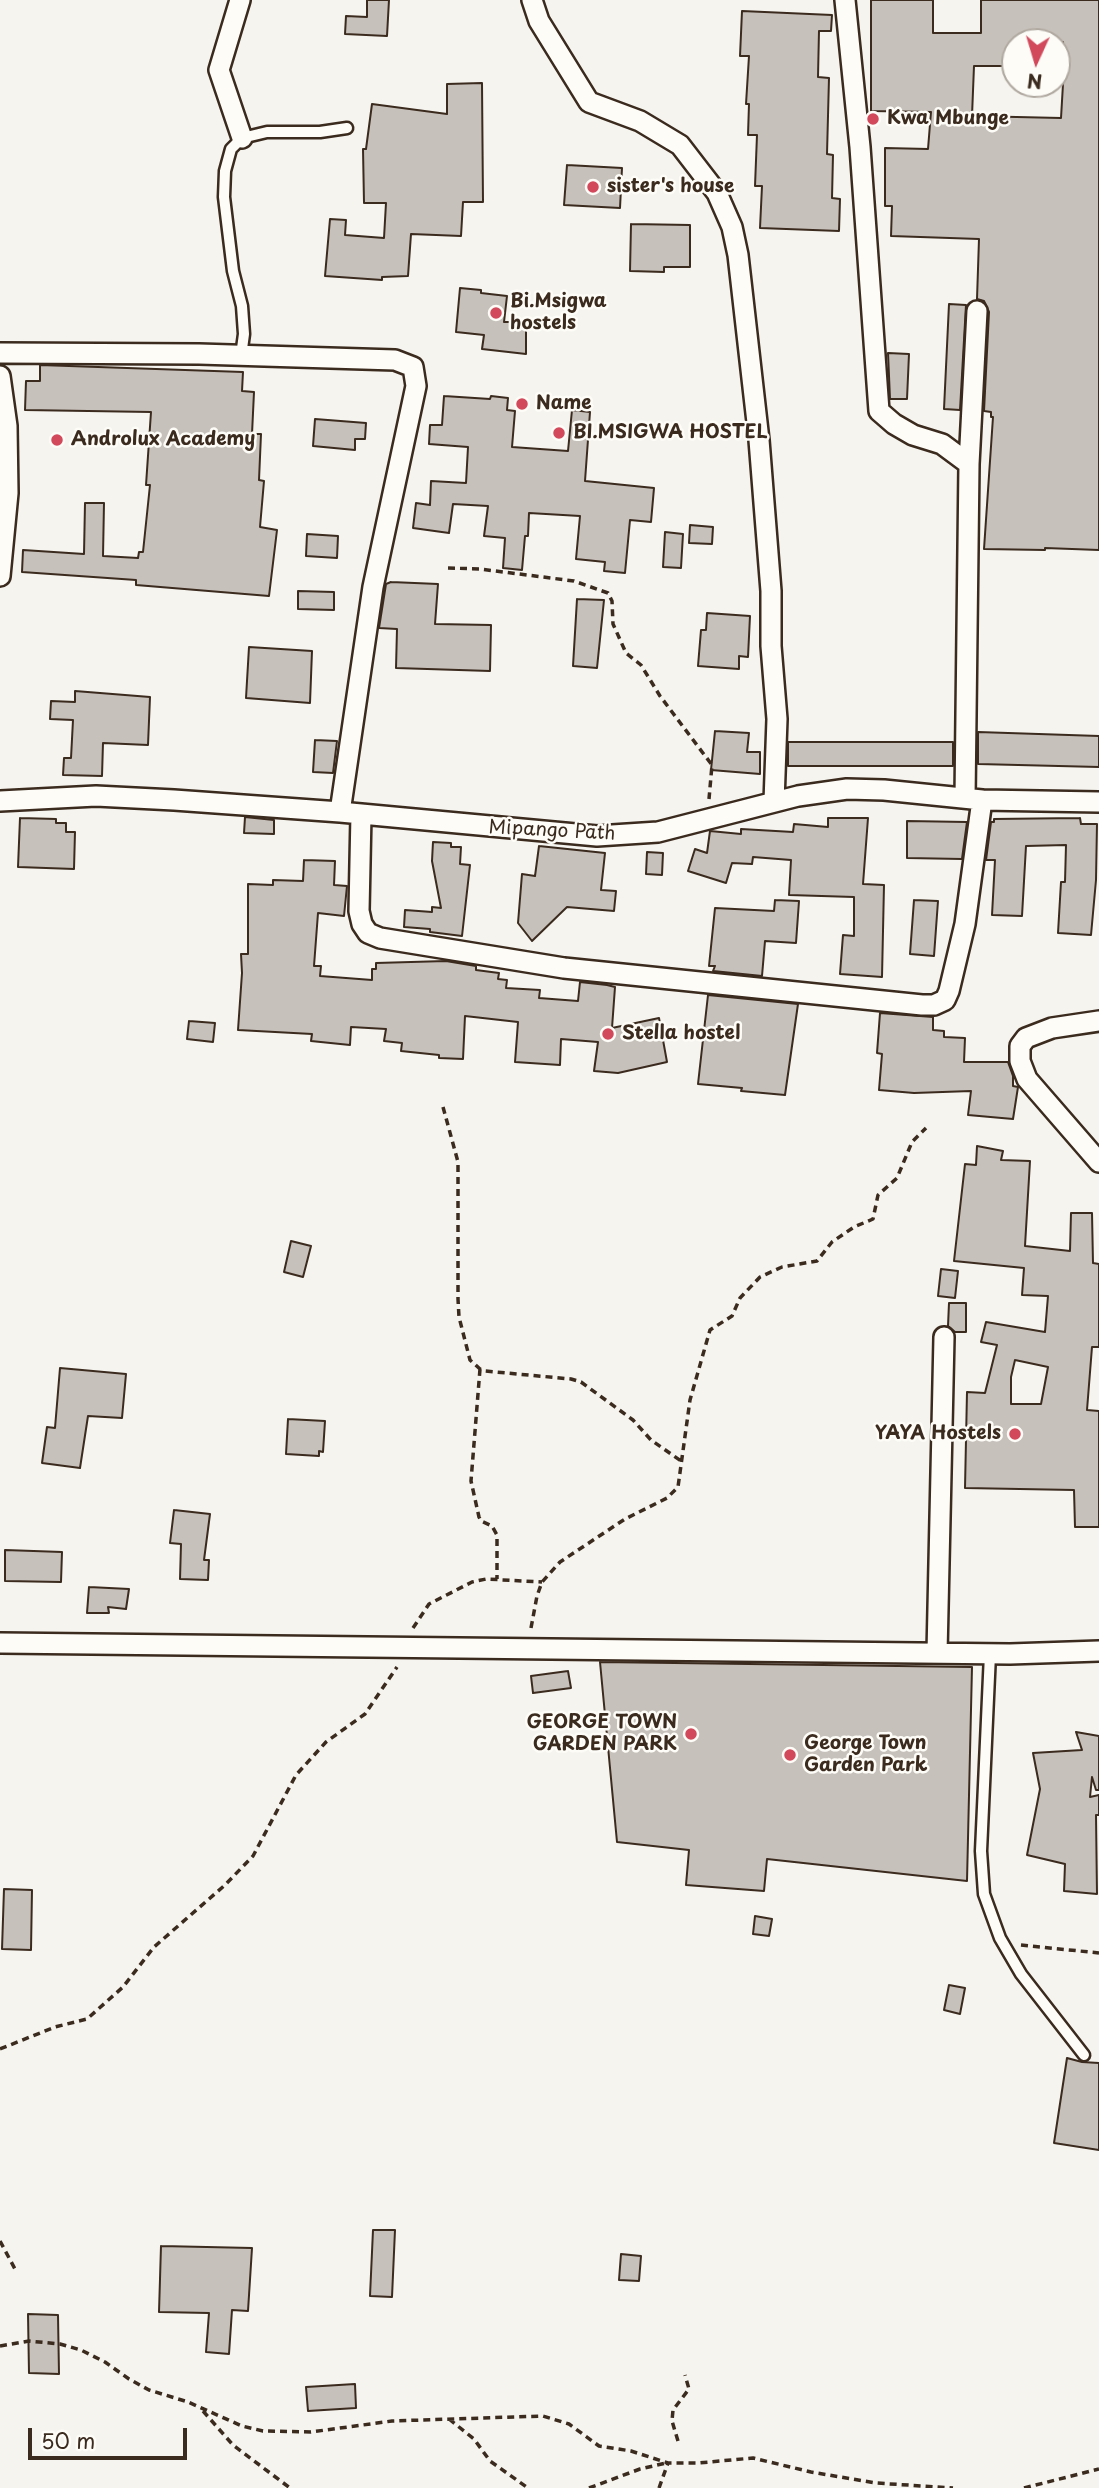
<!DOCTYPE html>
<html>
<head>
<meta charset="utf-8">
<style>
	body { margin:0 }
	#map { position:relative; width:1099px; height:2488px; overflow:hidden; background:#f5f4ee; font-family:"Playpen Sans",sans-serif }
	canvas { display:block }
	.north { position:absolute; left:1001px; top:28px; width:70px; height:70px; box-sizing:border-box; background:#fdfcf7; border:2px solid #afa8a0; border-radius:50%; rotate:184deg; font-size:19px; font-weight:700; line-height:28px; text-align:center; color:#3b2a1e }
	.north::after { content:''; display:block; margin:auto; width:24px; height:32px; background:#d1495b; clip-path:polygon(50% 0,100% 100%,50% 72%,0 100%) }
	.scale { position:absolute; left:28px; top:2428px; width:159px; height:32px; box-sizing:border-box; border:4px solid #3b2a1e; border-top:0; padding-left:9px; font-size:21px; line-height:24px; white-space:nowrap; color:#3b2a1e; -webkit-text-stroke:5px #fdfcf7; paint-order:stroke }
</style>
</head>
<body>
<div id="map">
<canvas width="1099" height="2488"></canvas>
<div class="north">N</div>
<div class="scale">50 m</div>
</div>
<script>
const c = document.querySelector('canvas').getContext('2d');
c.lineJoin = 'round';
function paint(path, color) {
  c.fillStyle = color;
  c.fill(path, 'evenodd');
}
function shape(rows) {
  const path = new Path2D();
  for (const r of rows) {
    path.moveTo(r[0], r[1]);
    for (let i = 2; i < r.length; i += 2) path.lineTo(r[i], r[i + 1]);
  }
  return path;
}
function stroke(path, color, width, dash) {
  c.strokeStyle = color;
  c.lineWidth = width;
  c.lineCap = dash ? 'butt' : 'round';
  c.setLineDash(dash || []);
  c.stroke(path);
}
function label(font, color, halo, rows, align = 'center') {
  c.font = font + ' "Playpen Sans",sans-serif';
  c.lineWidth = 5;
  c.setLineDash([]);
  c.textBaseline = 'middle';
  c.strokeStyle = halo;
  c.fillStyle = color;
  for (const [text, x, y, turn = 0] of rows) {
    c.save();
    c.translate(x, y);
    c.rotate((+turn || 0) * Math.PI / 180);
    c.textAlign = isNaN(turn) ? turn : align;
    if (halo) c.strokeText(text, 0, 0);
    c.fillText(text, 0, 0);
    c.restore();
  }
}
const building = shape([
	[367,0,389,0,387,36,345,34,346,16,367,17,367,0],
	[871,0,933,0,933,33,981,33,981,0,1099,0,1099,550,1045,548,1045,550,984,549,993,417,991,417,991,412,984,411,989,312,984,301,977,299,979,239,891,236,892,206,885,206,885,148,928,149,931,112,871,111,871,0],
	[1014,42,1063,42,1063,50,1065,50,1061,118,972,116,974,66,1014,66,1014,42],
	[742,11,832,15,831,31,819,31,818,77,829,78,827,154,833,155,832,198,840,199,839,231,760,228,762,186,755,186,757,135,748,135,749,104,746,104,749,56,740,56,742,11],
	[482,83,483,202,463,202,461,236,411,234,408,276,382,277,382,280,325,276,330,219,346,220,345,235,384,238,386,203,364,203,363,149,366,149,372,104,447,114,447,84,482,83],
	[567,165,622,168,620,208,564,205,567,165],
	[631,224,690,225,690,267,664,267,664,272,630,271,631,224],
	[460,288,481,290,481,293,507,296,504,322,516,322,516,328,526,328,526,354,482,349,484,335,456,332,460,288],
	[949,304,966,305,960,410,944,409,949,304],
	[888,353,909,354,907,399,890,399,888,353],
	[40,365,243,372,242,391,254,392,252,434,261,434,259,480,264,481,260,527,277,530,269,596,136,585,136,580,22,572,23,550,84,554,85,503,104,503,103,556,138,558,139,552,143,552,150,485,146,485,151,412,25,410,26,381,40,381,40,365],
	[444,396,490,399,491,396,508,398,507,410,515,411,512,447,568,451,572,410,590,412,585,481,654,488,651,522,630,520,625,573,604,571,605,562,576,559,580,516,529,513,528,536,525,536,522,570,503,568,505,538,484,536,488,506,453,504,449,533,413,528,416,503,430,505,431,481,466,483,468,447,429,444,430,425,442,425,444,396],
	[315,419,366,423,365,439,355,439,355,450,313,446,315,419],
	[690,525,713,527,712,544,689,543,690,525],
	[665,532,683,534,681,568,663,567,665,532],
	[307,534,338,536,337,558,306,556,307,534],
	[391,582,438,584,435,624,491,625,490,671,396,668,397,629,379,628,386,584,391,582],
	[298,591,334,592,334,610,298,609,298,591],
	[577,599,604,600,597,668,573,666,577,599],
	[707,613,750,616,748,657,739,656,739,669,698,666,701,630,706,630,707,613],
	[249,647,312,651,310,703,246,698,249,647],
	[75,691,150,697,148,745,103,743,102,776,63,775,64,758,71,758,73,720,50,719,51,701,75,702,75,691],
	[715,731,749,733,747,752,760,752,760,774,711,770,715,731],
	[978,732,1099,736,1099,767,978,764,978,732],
	[315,740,337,741,333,773,313,772,315,740],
	[788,742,953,742,953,766,788,766,788,742],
	[245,817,274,820,274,834,244,833,245,817],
	[20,818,56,819,56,823,66,823,66,832,75,832,74,869,18,867,20,818],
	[828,818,868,818,863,884,884,885,882,977,840,974,843,935,854,936,854,897,789,895,791,860,753,857,752,864,732,863,726,883,688,871,695,849,707,853,710,831,741,834,741,829,793,832,794,824,828,827,828,818],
	[1080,818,1081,824,1097,824,1096,880,1091,935,1058,933,1061,882,1065,882,1066,845,1026,846,1022,916,992,915,995,860,986,860,991,822,994,822,994,819,1080,818],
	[907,821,967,822,962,859,907,858,907,821],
	[433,842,451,843,451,847,461,847,460,864,470,865,462,936,430,932,430,929,404,927,405,910,432,912,432,907,441,908,432,861,433,842],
	[539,846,605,853,601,890,616,891,614,911,567,907,532,941,518,923,522,874,535,876,539,846],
	[647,852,663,853,662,875,646,874,647,852],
	[304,860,335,861,334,885,347,886,344,916,318,913,314,966,321,966,320,976,372,980,372,969,376,969,376,963,446,961,476,966,476,970,499,973,498,979,507,980,506,988,540,990,539,998,578,1001,580,982,607,985,615,987,612,1028,659,1018,667,1062,618,1073,594,1071,598,1042,561,1039,560,1065,515,1062,518,1022,465,1016,463,1059,439,1058,439,1055,401,1051,402,1043,384,1041,386,1029,351,1027,350,1045,311,1041,312,1034,238,1030,242,973,241,954,248,954,248,884,273,885,273,880,303,881,304,860],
	[775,900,799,901,796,943,765,941,762,976,713,971,715,966,709,966,715,908,774,911,775,900],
	[914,900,938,901,934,956,910,954,914,900],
	[708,995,798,1004,785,1095,741,1091,742,1088,698,1084,708,995],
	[880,1013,933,1017,933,1030,944,1031,944,1037,965,1038,964,1062,1008,1062,1013,1076,1013,1086,1018,1087,1013,1119,968,1115,971,1091,914,1093,879,1090,882,1054,877,1053,880,1013],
	[189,1021,215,1023,213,1042,187,1039,189,1021],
	[977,1146,1003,1151,1001,1160,1030,1161,1025,1246,1070,1251,1071,1213,1092,1213,1093,1263,1099,1264,1099,1347,1092,1347,1087,1410,1099,1411,1099,1527,1075,1527,1074,1490,965,1488,967,1392,985,1393,997,1345,981,1342,986,1322,1045,1332,1048,1296,1022,1295,1024,1268,954,1261,965,1164,976,1165,977,1146],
	[1015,1360,1048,1367,1041,1404,1011,1404,1011,1377,1015,1360],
	[291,1241,311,1246,303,1277,284,1272,291,1241],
	[941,1269,958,1271,955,1298,938,1296,941,1269],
	[949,1303,966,1303,966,1332,955,1332,948,1326,949,1303],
	[60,1368,126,1374,122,1418,88,1416,80,1468,42,1463,47,1427,55,1428,60,1368],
	[288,1419,325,1421,323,1452,319,1451,319,1456,286,1454,288,1419],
	[174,1510,210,1514,204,1560,209,1560,208,1580,180,1579,181,1544,170,1543,174,1510],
	[5,1550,62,1552,61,1582,5,1581,5,1550],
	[89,1587,129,1589,126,1609,108,1607,109,1613,87,1613,89,1587],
	[600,1662,972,1667,967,1881,767,1859,764,1891,686,1885,689,1850,617,1842,600,1662],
	[568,1671,571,1688,533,1693,531,1676,568,1671],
	[1076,1732,1099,1736,1099,1790,1096,1790,1092,1777,1090,1797,1099,1795,1099,1815,1096,1815,1097,1894,1064,1891,1065,1864,1027,1855,1040,1789,1033,1753,1082,1750,1076,1732],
	[4,1889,32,1890,31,1950,2,1949,4,1889],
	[755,1916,772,1919,769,1936,753,1934,755,1916],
	[949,1985,965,1988,960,2014,944,2010,949,1985],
	[1067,2058,1082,2062,1099,2063,1099,2150,1054,2143,1067,2058],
	[373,2230,395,2230,392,2297,370,2296,373,2230],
	[161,2246,252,2248,248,2311,232,2310,229,2354,206,2352,209,2313,159,2312,161,2246],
	[621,2254,641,2256,639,2281,619,2280,621,2254],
	[28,2314,58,2315,59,2374,29,2373,28,2314],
	[355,2384,356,2408,308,2411,306,2387,355,2384]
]);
paint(building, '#c7c1bb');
stroke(building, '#3b2a1e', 2);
const service = shape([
	[241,356,244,334,242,306,233,271,224,197,225,171,231,149,242,138,267,132,320,132,347,128],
	[990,1654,981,1851,984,1894,1000,1938,1021,1974,1084,2055]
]);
const minor = shape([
	[240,0,219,70,242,138],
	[532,0,539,21,589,102,640,121,680,145,717,193,732,227,738,255,759,440,771,591,771,646,777,719,774,802],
	[845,0,860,147,879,411,894,424,913,435,942,444,969,464],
	[0,353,199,354,395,360,413,367,416,386,373,587,340,812],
	[0,376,7,426,8,493,0,576],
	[965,798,969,464,977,311],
	[0,801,96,796,174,800,340,812,597,836,658,832,798,796,847,789,884,790,982,800,1099,802],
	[361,814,359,911,362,924,368,933,380,938,564,968,922,1005,934,1005,945,1000,949,991,965,924,982,800],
	[1099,1021,1052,1028,1026,1038,1020,1046,1020,1061,1027,1079,1099,1162],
	[0,1643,1010,1654,1099,1651],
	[937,1653,944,1337]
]);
stroke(service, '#3b2a1e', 15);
stroke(minor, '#3b2a1e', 24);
stroke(shape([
	[448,568,480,569,574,581,608,593,612,601,613,624,626,653,641,665,660,696,712,765,709,799],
	[443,1107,458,1162,458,1299,459,1317,470,1360,480,1369,485,1371,571,1379,581,1382,633,1420,651,1440,681,1461],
	[480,1369,471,1481,479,1517,481,1521,492,1526,497,1535,497,1579],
	[413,1628,429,1604,472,1582,486,1579,542,1582],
	[531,1628,537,1596,542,1582,560,1562,625,1519,667,1498,678,1487,690,1400,710,1330,732,1316,740,1298,760,1277,782,1267,817,1261,832,1242,854,1227,873,1219,878,1195,897,1178,912,1142,926,1128],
	[1021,1945,1099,1953],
	[0,2049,55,2027,87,2019,123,1987,154,1947,225,1885,253,1856,296,1775,326,1742,365,1714,397,1667],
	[0,2241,15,2269],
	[0,2346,29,2341,60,2344,81,2350,105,2362,129,2379,149,2390,188,2402,242,2426,263,2431,311,2432,392,2421,543,2416,569,2424,599,2446,631,2451,668,2463,698,2463,753,2458,811,2472,876,2483,953,2488],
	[203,2411,233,2445,290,2488],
	[449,2419,474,2439,490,2461,528,2488],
	[678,2441,672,2421,673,2410,689,2389,685,2375],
	[589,2488,640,2469,666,2463],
	[659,2488,668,2463],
	[1024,2488,1099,2469]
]), '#3b2a1e', 3.5, [7, 5]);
stroke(service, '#fdfcf7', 10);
stroke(minor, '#fdfcf7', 19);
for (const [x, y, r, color] of [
	[873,119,7,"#d1495b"],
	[593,187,7,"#d1495b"],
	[496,313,7,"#d1495b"],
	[522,404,7,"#d1495b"],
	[559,433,7,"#d1495b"],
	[57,440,7,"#d1495b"],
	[608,1034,7,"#d1495b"],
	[1015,1434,7,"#d1495b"],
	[691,1734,7,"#d1495b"],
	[790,1755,7,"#d1495b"]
]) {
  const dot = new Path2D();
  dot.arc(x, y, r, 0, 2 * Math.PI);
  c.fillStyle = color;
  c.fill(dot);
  stroke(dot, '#fdfcf7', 2.5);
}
label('bold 19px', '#3b2a1e', '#fdfcf7', [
	["Kwa Mbunge",887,119],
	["sister's house",607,187],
	["Bi.Msigwa",510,302],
	["hostels",510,324],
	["Name",536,404],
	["BI.MSIGWA HOSTEL",573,433],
	["Androlux Academy",71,440],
	["Stella hostel",622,1034],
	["YAYA Hostels",1001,1434,"right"],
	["GEORGE TOWN",677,1723,"right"],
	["GARDEN PARK",677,1745,"right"],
	["George Town",804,1744],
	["Garden Park",804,1766]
], 'left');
label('19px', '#3b2a1e', '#fdfcf7', [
	["Mipango Path",552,831,3]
]);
</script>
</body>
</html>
